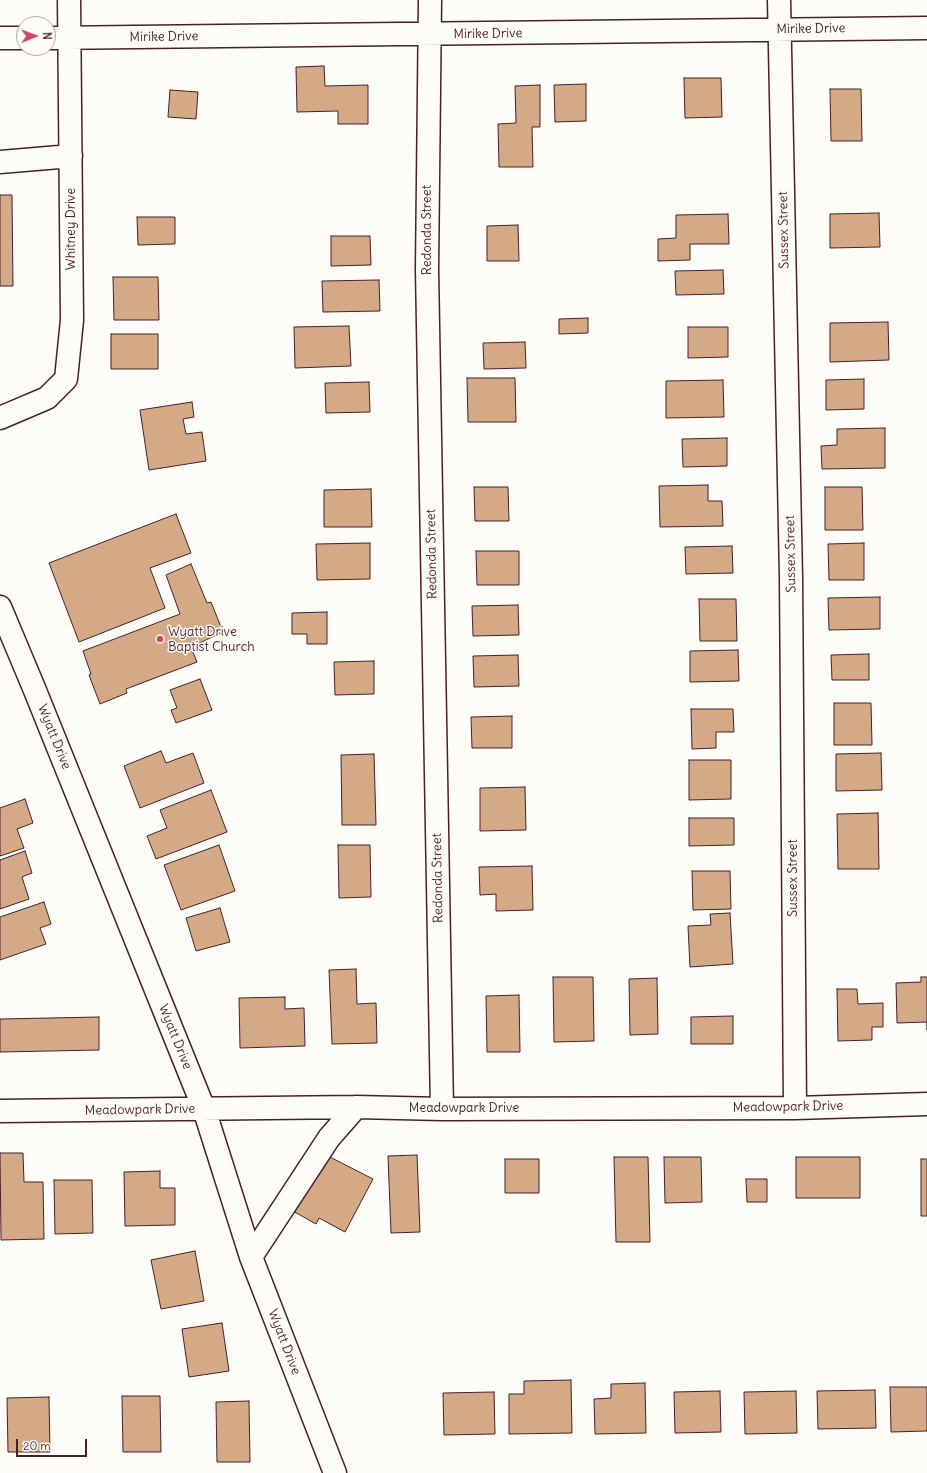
<!DOCTYPE html>
<html>
<head>
<meta charset="utf-8">
<style>
	body { margin:0 }
	#map { position:relative; width:927px; height:1473px; overflow:hidden; background:#fdfcf7; font-family:Delius,sans-serif }
	canvas { display:block }
	.north { position:absolute; left:16px; top:16px; width:40px; height:40px; box-sizing:border-box; background:#fdfcf7; border:1px solid #b5a4a5; border-radius:50%; rotate:89deg; font-size:11px; font-weight:700; line-height:16px; text-align:center; color:#4a1f2b }
	.north::after { content:''; display:block; margin:auto; width:14px; height:18px; background:#d1495b; clip-path:polygon(50% 0,100% 100%,50% 72%,0 100%) }
	.scale { position:absolute; left:16px; top:1439px; width:71px; height:18px; box-sizing:border-box; border:2px solid #4a1f2b; border-top:0; padding-left:5px; font-size:12px; line-height:14px; white-space:nowrap; color:#4a1f2b; -webkit-text-stroke:3px #fdfcf7; paint-order:stroke }
</style>
</head>
<body>
<div id="map">
<canvas width="927" height="1473"></canvas>
<div class="north">N</div>
<div class="scale">20 m</div>
</div>
<script>
const c = document.querySelector('canvas').getContext('2d');
c.lineJoin = 'round';
function paint(path, color) {
  c.fillStyle = color;
  c.fill(path, 'evenodd');
}
function shape(rows) {
  const path = new Path2D();
  for (const r of rows) {
    path.moveTo(r[0], r[1]);
    for (let i = 2; i < r.length; i += 2) path.lineTo(r[i], r[i + 1]);
  }
  return path;
}
function stroke(path, color, width, dash) {
  c.strokeStyle = color;
  c.lineWidth = width;
  c.lineCap = dash ? 'butt' : 'round';
  c.setLineDash(dash || []);
  c.stroke(path);
}
function label(font, color, halo, rows, align = 'center') {
  c.font = font + ' Delius,sans-serif';
  c.lineWidth = 3;
  c.setLineDash([]);
  c.textBaseline = 'middle';
  c.strokeStyle = halo;
  c.fillStyle = color;
  for (const [text, x, y, turn = 0] of rows) {
    c.save();
    c.translate(x, y);
    c.rotate((+turn || 0) * Math.PI / 180);
    c.textAlign = isNaN(turn) ? turn : align;
    if (halo) c.strokeText(text, 0, 0);
    c.fillText(text, 0, 0);
    c.restore();
  }
}
const building = shape([
	[324,66,325,86,368,85,368,124,338,124,338,111,297,112,296,67,324,66],
	[684,78,721,78,722,117,685,118,684,78],
	[586,84,586,121,555,122,554,85,586,84],
	[540,85,540,127,532,127,533,167,499,167,498,124,516,123,515,86,540,85],
	[830,89,861,89,862,141,831,141,830,89],
	[170,90,198,92,196,119,168,117,170,90],
	[0,195,12,195,13,286,0,286,0,195],
	[879,213,880,247,830,248,830,214,879,213],
	[728,214,729,244,690,244,690,260,658,261,658,239,676,238,676,215,728,214],
	[137,217,175,217,175,244,138,245,137,217],
	[518,225,519,261,487,261,487,226,518,225],
	[331,236,370,236,371,265,331,266,331,236],
	[723,270,724,294,676,295,675,271,723,270],
	[113,277,158,277,159,320,114,320,113,277],
	[379,280,380,311,323,312,322,281,379,280],
	[588,318,588,333,559,334,559,319,588,318],
	[888,322,889,360,830,362,830,323,888,322],
	[349,326,351,366,295,368,294,327,349,326],
	[688,327,728,327,728,357,688,358,688,327],
	[111,334,158,334,158,369,111,369,111,334],
	[525,342,526,368,484,369,483,343,525,342],
	[467,378,515,378,516,422,468,422,467,378],
	[864,379,864,409,826,410,826,380,864,379],
	[723,380,724,417,666,418,666,381,723,380],
	[369,382,370,412,326,413,325,383,369,382],
	[192,402,194,417,183,419,186,434,202,432,206,461,149,470,140,410,192,402],
	[885,428,885,468,822,469,821,446,837,445,837,429,885,428],
	[727,438,727,466,683,467,682,439,727,438],
	[708,485,708,501,722,501,723,526,660,527,659,486,708,485],
	[474,487,508,487,509,521,475,521,474,487],
	[825,487,862,487,863,530,825,530,825,487],
	[371,489,372,527,324,527,324,490,371,489],
	[176,514,191,553,150,568,165,608,79,642,49,563,176,514],
	[370,543,370,579,317,580,316,544,370,543],
	[864,543,864,580,829,580,828,544,864,543],
	[732,546,733,573,686,574,685,547,732,546],
	[476,551,519,551,519,585,477,585,476,551],
	[191,564,207,603,211,602,223,632,191,647,197,662,126,689,127,693,100,704,89,675,91,674,83,651,180,614,166,575,191,564],
	[880,597,880,629,829,630,828,598,880,597],
	[699,599,736,599,737,641,700,641,699,599],
	[518,605,519,635,473,636,472,606,518,605],
	[327,612,327,644,307,644,307,634,292,634,292,613,327,612],
	[738,650,739,681,690,682,690,651,738,650],
	[869,654,869,680,832,680,831,655,869,654],
	[518,655,519,686,474,687,473,656,518,655],
	[374,661,374,694,335,695,334,662,374,661],
	[200,679,212,710,176,723,171,710,177,708,170,690,200,679],
	[834,703,871,703,872,745,834,745,834,703],
	[691,709,733,709,734,732,716,732,716,748,692,749,691,709],
	[512,716,512,748,472,748,471,717,512,716],
	[161,751,166,763,193,753,204,783,140,808,124,766,161,751],
	[881,753,882,790,836,791,836,754,881,753],
	[374,754,376,825,342,825,341,755,374,754],
	[689,760,731,760,731,799,689,800,689,760],
	[525,787,526,830,480,831,480,788,525,787],
	[211,790,227,832,156,859,147,836,167,828,160,810,211,790],
	[25,799,33,823,17,829,24,848,0,856,0,808,25,799],
	[878,813,879,869,838,869,837,814,878,813],
	[689,818,734,818,734,845,689,846,689,818],
	[219,845,235,891,181,910,164,865,219,845],
	[338,845,370,845,371,897,339,898,338,845],
	[25,851,32,873,22,877,29,899,0,909,0,860,25,851],
	[532,866,533,910,496,911,496,894,480,895,479,867,532,866],
	[692,871,730,871,731,909,693,910,692,871],
	[44,902,51,924,40,928,46,944,0,960,0,917,44,902],
	[220,908,230,942,196,951,186,918,220,908],
	[730,913,733,964,690,967,688,926,711,925,710,914,730,913],
	[356,969,357,1004,376,1003,377,1043,332,1044,329,970,356,969],
	[553,977,593,977,594,1041,554,1042,553,977],
	[921,977,927,977,927,1030,927,1022,897,1023,896,983,921,982,921,977],
	[657,978,658,1034,630,1035,629,979,657,978],
	[837,989,857,989,858,1004,883,1003,883,1027,872,1027,872,1040,838,1041,837,989],
	[519,995,520,1052,487,1052,486,996,519,995],
	[285,997,285,1009,304,1008,305,1046,240,1048,239,998,285,997],
	[733,1016,733,1044,691,1044,691,1017,733,1016],
	[99,1017,99,1050,0,1052,0,1019,99,1017],
	[0,1153,23,1153,24,1182,43,1182,44,1239,1,1240,0,1153],
	[324,1154,373,1179,345,1232,319,1218,316,1224,293,1211,324,1154],
	[417,1155,420,1232,391,1233,388,1156,417,1155],
	[614,1157,648,1157,650,1242,616,1242,614,1157],
	[664,1157,701,1157,702,1202,665,1203,664,1157],
	[796,1157,860,1157,860,1198,796,1198,796,1157],
	[505,1159,539,1159,539,1193,505,1193,505,1159],
	[921,1159,927,1159,927,1216,921,1216,921,1159],
	[160,1171,160,1188,175,1188,175,1225,125,1226,124,1172,160,1171],
	[746,1179,767,1179,767,1202,747,1202,746,1179],
	[54,1180,92,1180,93,1233,55,1234,54,1180],
	[195,1251,204,1301,161,1309,151,1260,195,1251],
	[222,1323,229,1371,189,1377,182,1329,222,1323],
	[571,1380,572,1433,509,1434,509,1394,524,1394,524,1381,571,1380],
	[645,1383,646,1433,595,1434,594,1399,611,1398,611,1384,645,1383],
	[890,1387,927,1387,927,1431,891,1432,890,1387],
	[875,1390,876,1428,818,1429,817,1391,875,1390],
	[720,1391,721,1432,675,1433,674,1392,720,1391],
	[796,1391,797,1433,745,1434,744,1392,796,1391],
	[494,1392,495,1434,444,1435,443,1393,494,1392],
	[122,1396,160,1396,161,1452,123,1452,122,1396],
	[49,1397,50,1452,8,1452,7,1398,49,1397],
	[249,1401,250,1462,217,1462,216,1402,249,1401]
]);
paint(building, '#d4a986');
stroke(building, '#4a1f2b', 1);
const minor = shape([
	[430,0,427,269,442,1109],
	[779,0,791,577,795,1108],
	[0,38,24,38],
	[48,38,927,28],
	[0,162,71,156],
	[0,418,47,398,66,379,72,320,69,0],
	[0,607,34,688,204,1109,251,1257,335,1473],
	[0,1111,356,1107,442,1109,795,1108,927,1104],
	[251,1257,329,1138,356,1107]
]);
stroke(minor, '#4a1f2b', 25);
stroke(minor, '#fdfcf7', 22);
for (const [x, y, r, color] of [
	[160,639,4,"#d1495b"]
]) {
  const dot = new Path2D();
  dot.arc(x, y, r, 0, 2 * Math.PI);
  c.fillStyle = color;
  c.fill(dot);
  stroke(dot, '#fdfcf7', 1.5);
}
label('13px', '#4a1f2b', '#fdfcf7', [
	["Mirike Drive",811,29,-1],
	["Mirike Drive",488,34,-1],
	["Mirike Drive",164,37,-1],
	["Whitney Drive",71,229,-90],
	["Redonda Street",427,230,-90],
	["Sussex Street",784,230,-91],
	["Redonda Street",432,554,-91],
	["Sussex Street",791,554,-91],
	["Wyatt Drive",54,737,68],
	["Redonda Street",438,878,-91],
	["Sussex Street",793,878,-90],
	["Wyatt Drive",175,1037,68],
	["Meadowpark Drive",788,1107,-1],
	["Meadowpark Drive",464,1108],
	["Meadowpark Drive",140,1110,-1],
	["Wyatt Drive",284,1342,69]
]);
label('13px', '#4a1f2b', '#fdfcf7', [
	["Wyatt Drive",168,632],
	["Baptist Church",168,647]
], 'left');
</script>
</body>
</html>
